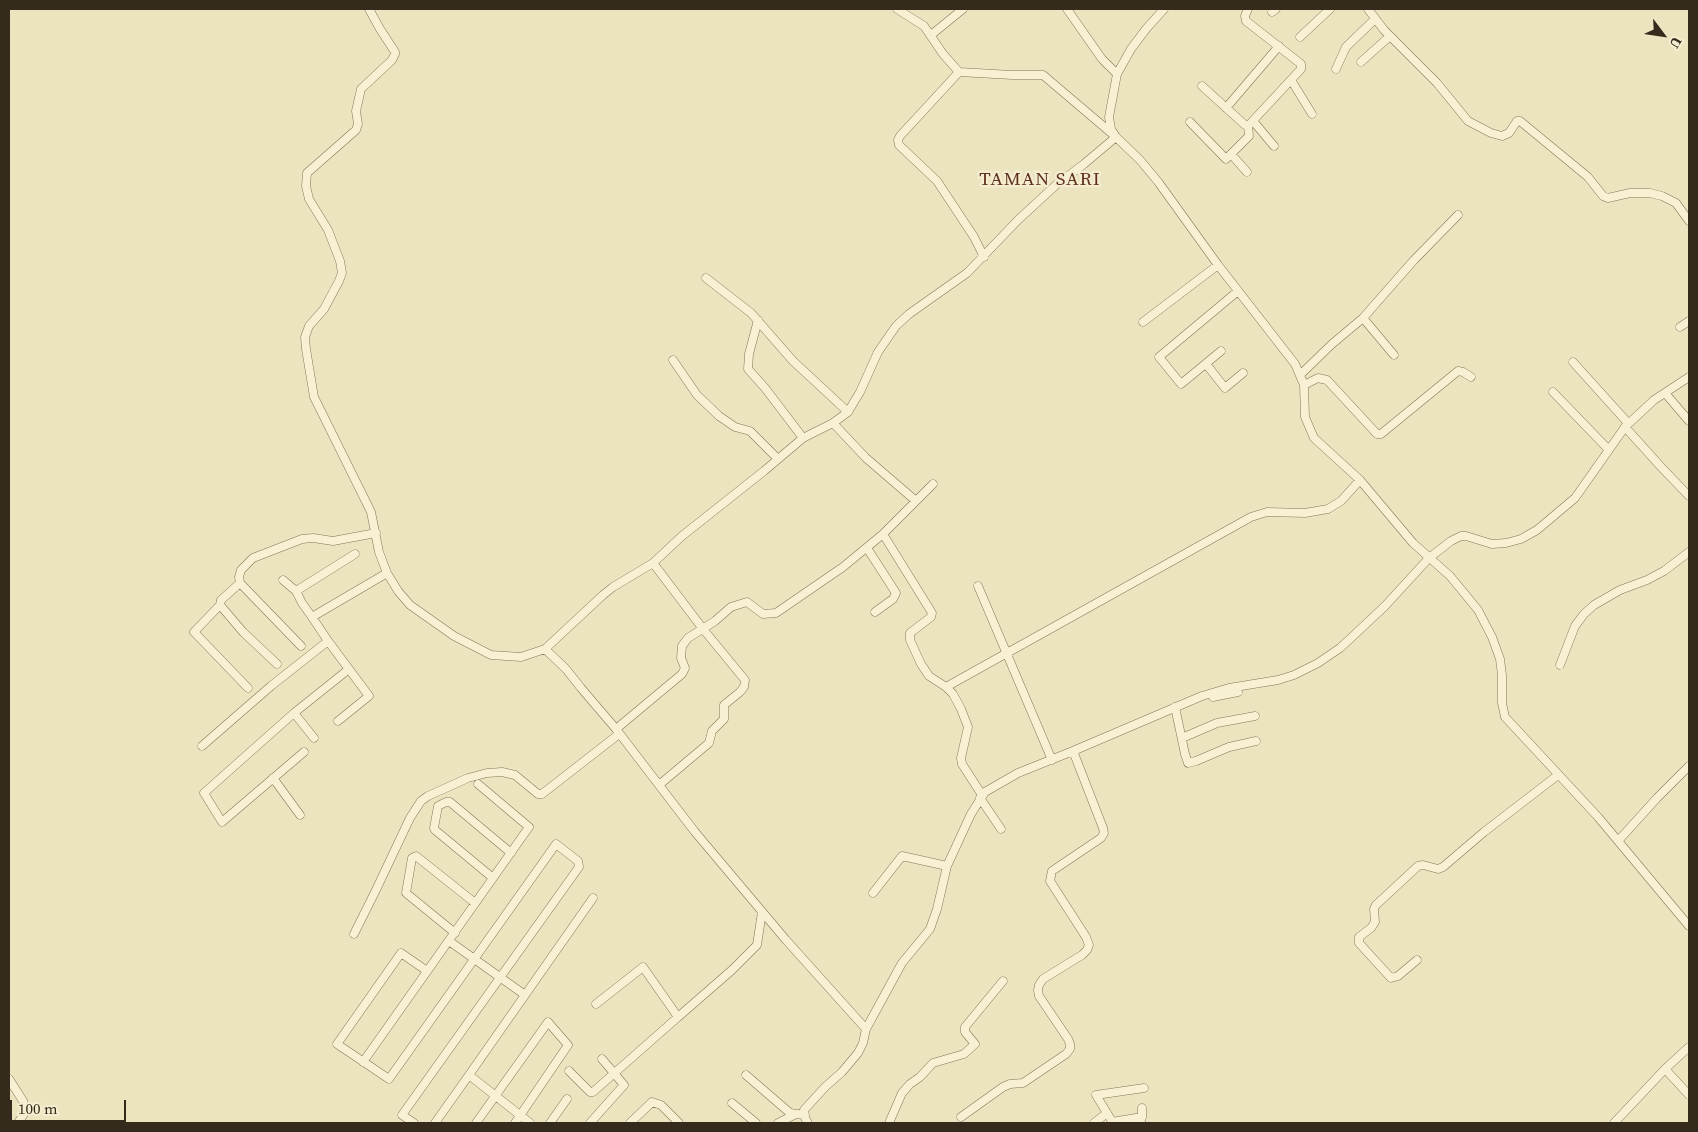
<!DOCTYPE html>
<html>
<head>
<meta charset="utf-8">
<style>
	body { margin:0 }
	#map { position:relative; width:1698px; height:1132px; overflow:hidden; background:#ece4bf; font-family:"Source Serif 4",serif }
	canvas { display:block }
	.frame { position:absolute; inset:0; border:10px solid #352b1c; pointer-events:none }
	.north { position:absolute; left:1638px; top:10px; width:50px; height:50px; -webkit-text-stroke:4px #f4edcf; paint-order:stroke; rotate:121deg; font-size:14px; font-weight:700; line-height:20px; text-align:center; color:#352b1c }
	.north::after { content:''; display:block; margin:auto; width:18px; height:22px; background:#352b1c; clip-path:polygon(50% 0,100% 100%,50% 72%,0 100%) }
	.scale { position:absolute; left:10px; top:1100px; width:116px; height:22px; box-sizing:border-box; border:2px solid #352b1c; border-top:0; padding-left:6px; font-size:15px; line-height:18px; white-space:nowrap; color:#352b1c; -webkit-text-stroke:4px #f4edcf; paint-order:stroke }
</style>
</head>
<body>
<div id="map">
<canvas width="1698" height="1132"></canvas>
<div class="frame"></div>
<div class="north">U</div>
<div class="scale">100 m</div>
</div>
<script>
const c = document.querySelector('canvas').getContext('2d');
c.lineJoin = 'round';
function shape(rows) {
  const path = new Path2D();
  for (const r of rows) {
    path.moveTo(r[0], r[1]);
    for (let i = 2; i < r.length; i += 2) path.lineTo(r[i], r[i + 1]);
  }
  return path;
}
function stroke(path, color, width, dash) {
  c.strokeStyle = color;
  c.lineWidth = width;
  c.lineCap = dash ? 'butt' : 'round';
  c.setLineDash(dash || []);
  c.stroke(path);
}
function label(font, color, halo, rows, align = 'center') {
  c.font = font + ' "Source Serif 4",serif';
  c.lineWidth = 4.5;
  c.setLineDash([]);
  c.textBaseline = 'middle';
  c.strokeStyle = halo;
  c.fillStyle = color;
  for (const [text, x, y, turn = 0] of rows) {
    c.save();
    c.translate(x, y);
    c.rotate((+turn || 0) * Math.PI / 180);
    c.textAlign = isNaN(turn) ? turn : align;
    if (halo) c.strokeText(text, 0, 0);
    c.fillText(text, 0, 0);
    c.restore();
  }
}
const minor = shape([
	[369,9,380,29,395,52,395,54,392,60,361,89,356,111,358,124,356,130,307,173,306,186,309,199,328,230,340,261,342,273,339,281,324,309,309,326,305,337,306,349,314,397,371,512,379,552,387,573,398,591,410,605,454,636,491,655,521,657,545,649,566,669,581,688,616,729,695,832,786,940,866,1029],
	[1067,9,1102,59,1117,74],
	[1164,9,1146,29,1131,49,1117,74,1109,117,1111,129,1116,137,1140,160,1159,183,1218,265,1295,364,1304,385,1305,417,1314,438,1360,480,1413,543,1450,576,1478,610,1492,637,1500,659,1502,675,1502,703,1505,717,1598,817,1689,926],
	[1368,9,1384,30,1437,83,1468,121,1491,133,1502,136,1509,133,1517,121,1520,121,1588,177,1603,196,1608,198,1630,193,1650,193,1662,196,1676,203,1689,221],
	[1272,12,1276,9],
	[931,35,963,9],
	[1300,37,1330,9],
	[1361,62,1390,36],
	[1336,69,1346,47,1375,19],
	[959,72,900,136,898,140,899,145,937,181,974,237,984,257],
	[1291,80,1312,114],
	[1202,86,1245,125,1248,126,1301,69,1301,64,1246,21,1245,16,1248,9],
	[1226,108,1279,46],
	[1253,121,1274,146],
	[1190,122,1226,159,1249,136,1248,126],
	[1231,154,1247,172],
	[706,278,751,313,793,361,848,412],
	[1363,318,1394,355],
	[758,320,749,354,748,369,765,388,803,438],
	[1143,322,1218,265],
	[1680,327,1689,321],
	[1221,351,1181,384,1159,357,1238,291],
	[673,360,697,395,719,416,735,427,750,431,778,459],
	[1573,362,1628,423],
	[1206,364,1225,388,1243,373],
	[1300,375,1332,344,1363,318,1414,260,1458,215],
	[1304,385,1318,378,1327,380,1377,434,1381,434,1458,371,1463,372,1471,377],
	[1553,392,1608,449],
	[1665,393,1689,421],
	[833,423,866,458,916,501],
	[1625,427,1662,468,1689,496],
	[883,534,933,484],
	[867,548,896,593,893,599,875,612],
	[653,563,703,629,745,680,744,687,740,692,724,705,724,719,712,731,709,743,659,785],
	[283,580,296,591,302,603,312,617,387,573],
	[240,583,221,600,220,605,243,632,277,664],
	[978,586,1052,760],
	[296,591,355,554],
	[220,605,194,632,248,688],
	[312,617,328,641,369,696,338,721],
	[301,646,240,583,239,577,241,570,253,558,302,539,313,538,333,541,376,533],
	[545,649,603,595,613,587,653,563,682,536,764,471,803,438,833,423,848,412,860,392,878,352,896,326,909,314,967,273,1019,219,1056,185,1084,164,1116,137,1043,75,1012,75,959,72,943,54,924,26,897,9],
	[1560,665,1575,626,1584,614,1594,605,1620,590,1647,580,1664,571,1689,552],
	[946,687,1251,517,1267,512,1305,513,1328,509,1341,501,1360,480],
	[1213,697,1238,692],
	[1175,707,1185,754,1188,763,1196,761,1229,747,1256,741],
	[294,713,204,793,222,822,304,752],
	[616,729,682,674,685,668,681,658,682,646,688,638,715,621,731,607,747,602,763,614,776,613,843,567,883,534,932,613,931,617,910,633,910,640,921,664,929,676,946,687,953,694,961,709,968,727,961,758,962,764,982,795],
	[314,738,294,713,349,669],
	[1182,738,1217,723,1255,716],
	[202,746,271,686,328,641],
	[273,778,300,815],
	[980,798,1001,829],
	[1618,841,1657,798,1689,766],
	[493,878,435,830,434,828,438,806,446,802,450,802,511,853],
	[873,893,902,856,947,866],
	[455,933,406,893,412,858,416,856,475,903],
	[354,934,375,892,410,818,421,801,428,796,468,778,487,773,502,772,515,775,538,794,542,794,619,734],
	[449,941,525,995],
	[1417,960,1398,976,1391,978,1359,943,1359,937,1371,928,1375,922,1374,909,1376,905,1418,866,1423,865,1438,869,1443,867,1484,832,1558,775],
	[596,1004,643,967,678,1017,732,970,757,945,762,912],
	[363,1062,529,827,478,784],
	[1665,1069,1689,1095],
	[569,1071,590,1092,593,1092,678,1017],
	[746,1075,790,1113,805,1115],
	[9,1079,23,1101,25,1112,18,1123],
	[732,1103,756,1123],
	[961,1117,1003,1087,1010,1084,1023,1083,1066,1054,1070,1049,1070,1044,1068,1039,1039,996,1038,990,1039,985,1043,979,1082,955,1087,950,1089,945,1086,937,1050,881,1052,871,1101,838,1104,833,1103,828,1073,751],
	[1112,1122,1142,1117],
	[414,1123,402,1115,579,867,578,861,556,844,389,1079,337,1044,401,953,427,971],
	[435,1123,469,1075],
	[476,1123,548,1022,568,1045,515,1123],
	[530,1123,469,1075,593,898],
	[550,1123,567,1099],
	[590,1123,624,1085,602,1059],
	[630,1123,652,1102,661,1105,679,1123],
	[778,1123,794,1115],
	[808,1123,805,1118,804,1110,825,1087,842,1072,858,1053,863,1043,866,1029,902,963,930,929,937,909,947,866,971,814,985,792,1018,773,1073,751,1202,696,1229,688,1278,680,1294,675,1318,663,1340,648,1352,637,1385,606,1429,558,1451,541,1461,536,1466,536,1492,544,1506,543,1521,539,1537,530,1575,498,1625,427,1654,400,1689,377],
	[889,1123,902,1093,910,1084,920,1077,933,1063,964,1054,975,1044,965,1032,965,1027,1003,981],
	[1094,1123,1107,1113],
	[1113,1123,1096,1095,1144,1088],
	[1140,1123,1142,1117,1142,1108],
	[1614,1123,1665,1069,1689,1047]
]);
stroke(minor, '#857458', 9);
stroke(minor, '#f8f0d2', 8);
c.letterSpacing = '1px';
label('19px', '#60321d', '#f4edcf', [
	["TAMAN SARI",1040,180]
]);
c.letterSpacing = '0px';
</script>
</body>
</html>
